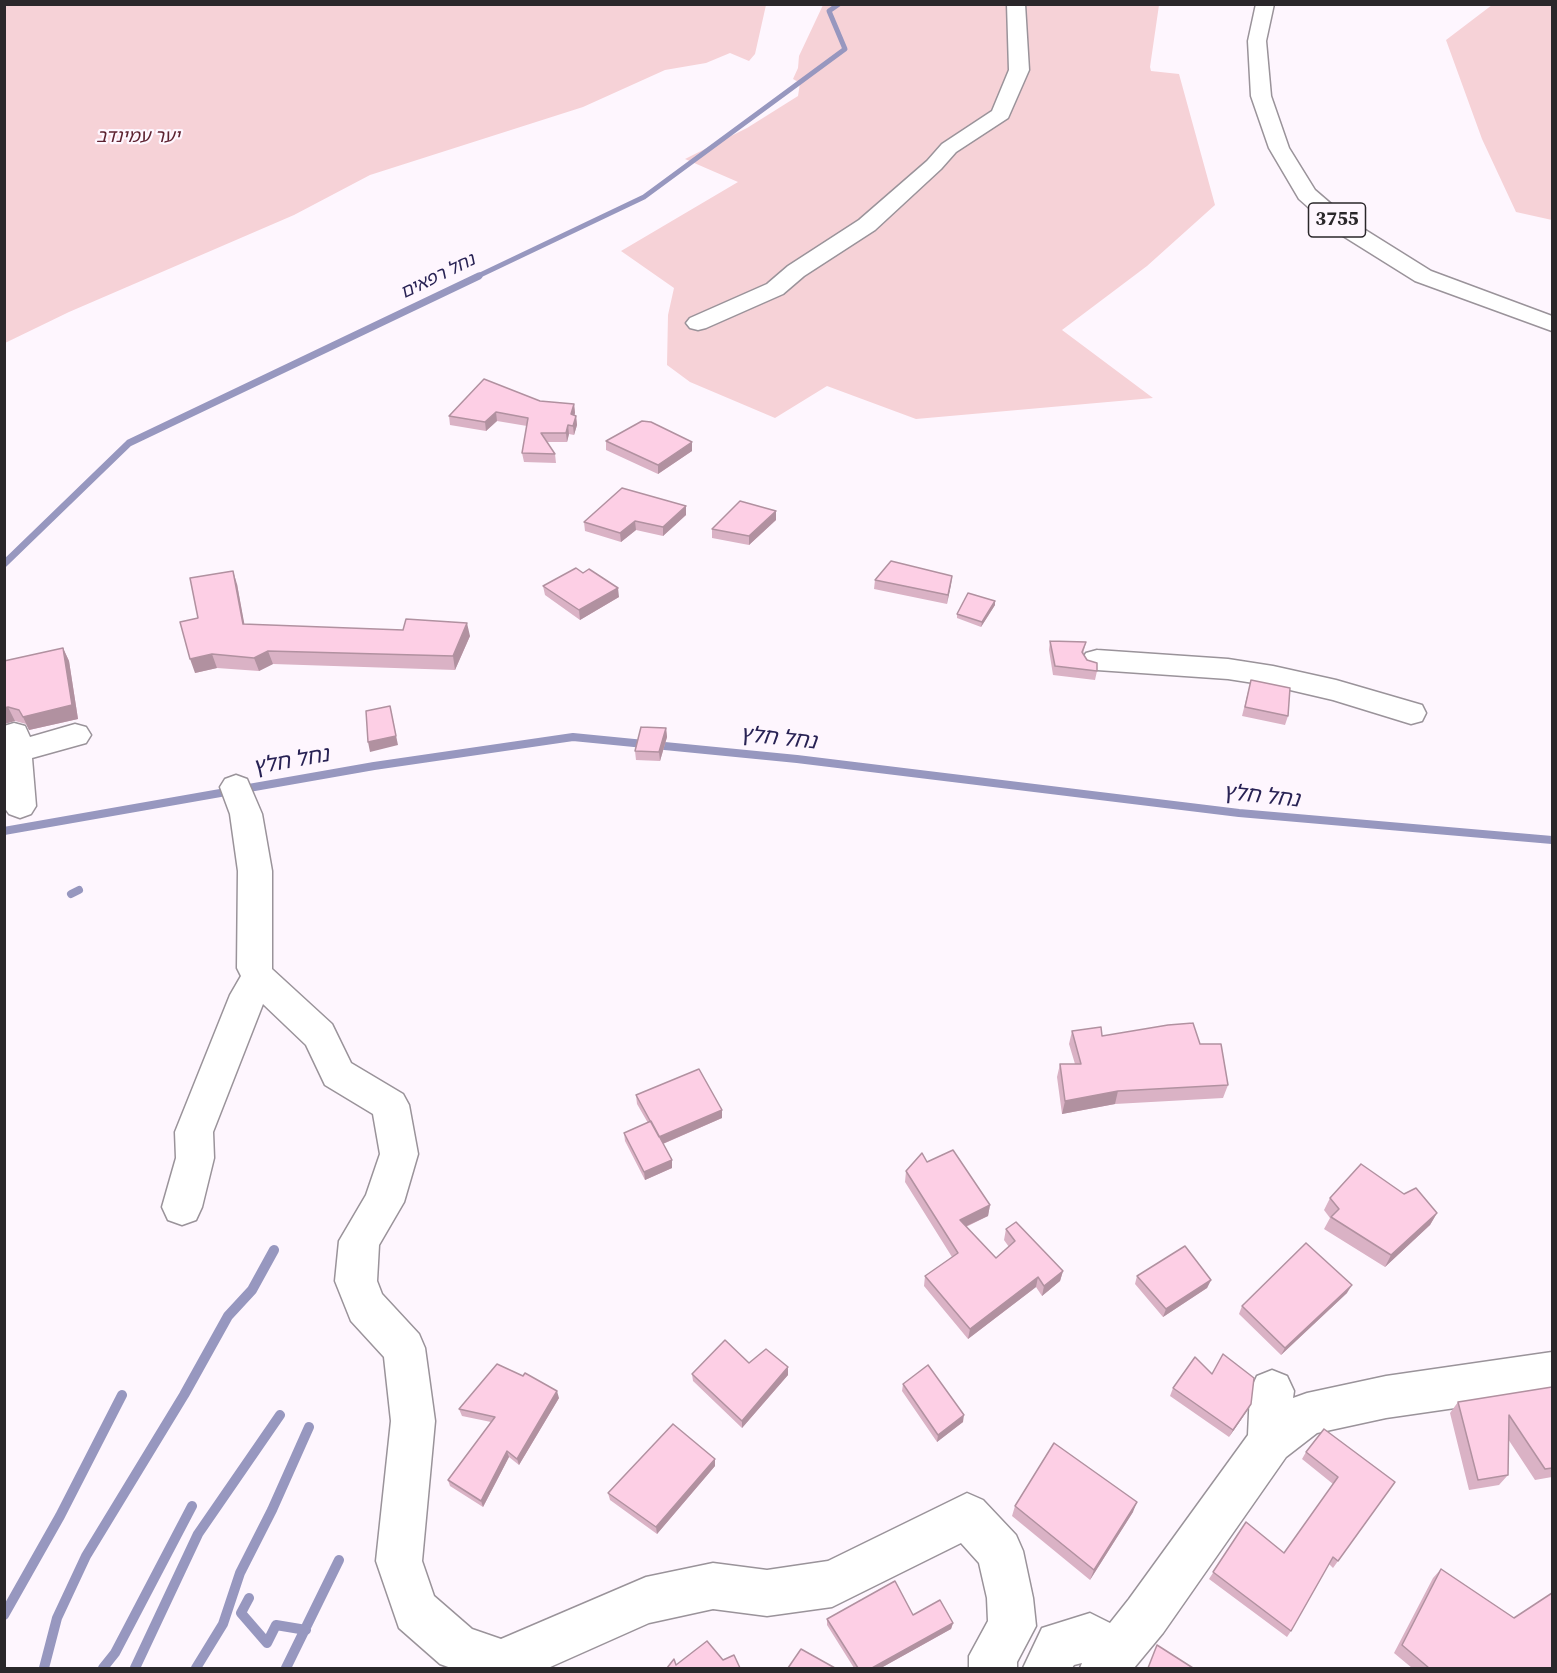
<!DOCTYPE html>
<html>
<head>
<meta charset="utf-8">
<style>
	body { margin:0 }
	#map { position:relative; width:1557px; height:1673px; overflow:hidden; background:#fef6fe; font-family:"Source Serif 4",serif }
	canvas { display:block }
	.frame { position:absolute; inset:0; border:6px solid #2a272a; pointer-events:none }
</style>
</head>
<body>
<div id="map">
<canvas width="1557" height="1673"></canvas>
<div class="frame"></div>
</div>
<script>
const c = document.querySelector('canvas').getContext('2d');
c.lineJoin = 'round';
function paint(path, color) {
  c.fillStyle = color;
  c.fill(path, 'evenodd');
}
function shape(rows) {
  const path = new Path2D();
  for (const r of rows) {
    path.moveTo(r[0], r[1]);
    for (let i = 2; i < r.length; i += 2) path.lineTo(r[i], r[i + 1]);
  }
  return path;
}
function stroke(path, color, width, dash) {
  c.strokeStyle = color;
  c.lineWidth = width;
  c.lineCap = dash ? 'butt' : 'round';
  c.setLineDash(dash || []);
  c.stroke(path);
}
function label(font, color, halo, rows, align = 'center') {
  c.font = font + ' "Source Serif 4","Noto Sans Hebrew",serif';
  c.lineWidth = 4.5;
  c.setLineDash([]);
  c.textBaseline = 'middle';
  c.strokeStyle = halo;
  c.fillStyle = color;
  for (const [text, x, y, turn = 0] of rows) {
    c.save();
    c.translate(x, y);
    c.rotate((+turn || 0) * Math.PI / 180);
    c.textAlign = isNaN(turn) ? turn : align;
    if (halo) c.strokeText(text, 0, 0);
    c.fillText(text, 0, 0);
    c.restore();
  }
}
paint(shape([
	[5,4,766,4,766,5,755,54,749,61,730,53,706,63,665,70,583,107,370,175,294,215,69,312,5,343],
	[823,5,1159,5,1150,67,1151,71,1179,74,1215,205,1147,266,1062,330,1153,398,916,419,827,386,775,418,690,382,667,365,668,315,674,288,621,251,738,182,685,159,747,128,798,96,800,83,793,79,798,68,799,56],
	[1492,5,1552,5,1552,220,1516,212,1482,139,1446,40]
]), '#f6d2d7');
stroke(shape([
	[476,277,644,197,845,49,829,11,839,4]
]), '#9797bf', 5);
stroke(shape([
	[4,564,129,443,479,276]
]), '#9797bf', 7);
stroke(shape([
	[4,831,374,766,573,737,797,759,1239,813,1552,840],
	[71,894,79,890]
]), '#9797bf', 8);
stroke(shape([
	[249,1598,241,1613,267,1643,276,1625,306,1630],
	[4,1615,60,1516,122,1395],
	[44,1668,57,1618,86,1556,184,1395,228,1316,252,1290,274,1250],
	[103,1668,115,1653,192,1506],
	[135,1668,198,1534,280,1415],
	[196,1668,223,1624,240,1573,272,1510,309,1427],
	[286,1668,339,1560]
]), '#9797bf', 10);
const street = shape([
	[1007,4,1025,4,1029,70,1008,118,956,152,941,169,875,230,804,276,783,294,706,328,698,330,690,328,686,323,690,318,767,284,788,266,859,220,927,161,942,144,992,111,1009,70,1007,4],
	[1097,650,1228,659,1273,666,1336,680,1422,705,1426,713,1422,721,1411,724,1333,700,1273,686,1228,679,1097,670,1086,667,1082,660,1086,653,1097,650],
	[14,723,25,726,30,737,75,724,86,727,91,735,86,743,32,758,36,806,31,814,20,818,9,814,4,807,4,726,14,723],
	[236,775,247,779,262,814,272,871,272,969,332,1024,351,1063,403,1094,409,1105,418,1154,404,1202,379,1245,377,1281,382,1294,419,1334,425,1348,435,1421,422,1561,434,1596,472,1629,501,1639,646,1577,713,1563,767,1570,828,1561,967,1493,983,1500,1016,1535,1023,1551,1033,1598,1036,1626,1017,1662,1017,1668,969,1668,969,1656,988,1621,987,1598,979,1563,961,1543,832,1607,767,1616,713,1609,649,1623,548,1668,451,1668,440,1664,399,1628,376,1561,391,1421,384,1357,351,1321,335,1281,339,1241,366,1195,380,1154,373,1114,325,1085,306,1045,263,1004,213,1132,214,1158,202,1207,196,1220,182,1225,168,1220,162,1207,176,1158,175,1132,230,995,241,976,237,968,238,871,230,814,220,787,225,779,236,775],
	[1552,1352,1552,1394,1386,1418,1317,1433,1286,1457,1163,1633,1134,1668,1080,1668,1082,1663,1074,1665,1072,1668,1023,1668,1042,1628,1090,1613,1110,1623,1129,1599,1248,1435,1250,1391,1257,1376,1272,1370,1287,1376,1294,1391,1293,1398,1307,1393,1386,1376,1552,1352]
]);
const primary = shape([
	[1256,4,1274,4,1266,41,1271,96,1289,148,1315,190,1351,221,1431,271,1552,316,1552,331,1415,281,1335,231,1299,199,1269,148,1251,96,1248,41,1256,4]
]);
stroke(street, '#9a939a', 3);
stroke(primary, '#9a939a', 3);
paint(street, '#fff');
paint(primary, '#fff');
paint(shape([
	[540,401,574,404,575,413,574,415,576,416,577,425,574,435,569,434,567,442,547,442,555,454,556,463,524,462,522,453,527,426,497,421,486,431,450,425,449,416],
	[606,441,692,451,658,474,606,450],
	[686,515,663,536,636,530,621,542,585,531,584,522],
	[776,520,749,545,712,538,712,529],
	[952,576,947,604,874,589,875,580],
	[237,584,244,624,470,636,455,670,273,664,259,671,217,668,195,673,198,618],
	[543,586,619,597,580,620,545,595],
	[995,601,995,605,981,627,957,618,957,614],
	[1050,641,1086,642,1083,654,1097,671,1095,680,1053,675,1049,650],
	[63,648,69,661,78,719,29,730,26,724,15,721,4,724,4,661],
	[1251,680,1288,716,1285,725,1242,716],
	[666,728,667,737,660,761,636,760,635,751],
	[1072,1031,1102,1036,1200,1044,1228,1085,1223,1098,1115,1104,1062,1114,1057,1077,1060,1064,1075,1064,1069,1044],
	[636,1095,722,1118,663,1144,672,1160,672,1168,645,1180,625,1141,624,1133,648,1123,637,1104],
	[927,1162,990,1205,988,1216,966,1227,996,1258,1009,1247,1004,1240,1006,1229,1063,1271,1060,1281,1042,1296,1036,1287,968,1339,924,1286,925,1276,952,1257,905,1182,906,1171],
	[1404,1194,1437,1213,1430,1225,1385,1267,1324,1229,1330,1218,1324,1210,1330,1198],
	[1137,1276,1211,1280,1207,1288,1163,1317,1135,1284],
	[1347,1293,1281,1355,1239,1314,1242,1306],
	[749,1363,788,1367,788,1375,742,1428,693,1381,692,1374],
	[1212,1374,1251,1404,1247,1411,1229,1437,1170,1396,1173,1388],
	[903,1384,963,1422,937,1442,902,1391],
	[1552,1387,1552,1477,1535,1480,1508,1439,1508,1475,1499,1485,1469,1490,1450,1413,1458,1402],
	[559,1398,519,1465,509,1457,483,1507,450,1486,448,1480,491,1422,462,1416,459,1409],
	[1306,1452,1395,1482,1333,1568,1329,1564,1291,1631,1287,1637,1209,1579,1246,1522,1284,1553,1333,1484,1302,1459],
	[715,1466,657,1534,610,1500,608,1493],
	[1015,1506,1133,1512,1090,1580,1012,1516],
	[1441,1569,1514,1618,1552,1668,1412,1668,1394,1653,1433,1578],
	[913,1615,953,1623,951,1629,881,1668,854,1668,827,1625,827,1619]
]), '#dab2c5');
paint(shape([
	[574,404,575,413,572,423,571,414],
	[496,412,497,421,486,431,485,422],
	[576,416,577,425,574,435,573,426],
	[568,425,569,434,567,442,566,433],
	[692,442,692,451,658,474,658,465],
	[686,506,686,515,663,536,663,527],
	[776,511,776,520,749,545,749,536],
	[635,521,636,530,621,542,620,533],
	[233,571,237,584,247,638,243,624],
	[952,576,951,585,947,604,948,595],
	[618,588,619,597,580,620,579,610],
	[995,601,995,605,981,627,982,622],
	[467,623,470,636,455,670,453,656],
	[63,648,69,661,78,719,29,730,23,717],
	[268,651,273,664,259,671,254,658],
	[212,654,217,668,195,673,190,659],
	[390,706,398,745,370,752,368,742],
	[8,707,15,721,4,724,4,708],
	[666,728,667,737,660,761,659,752],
	[1118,1091,1115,1104,1062,1114,1065,1101],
	[722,1110,722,1118,660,1145,659,1137],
	[672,1160,672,1168,645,1180,644,1172],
	[990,1205,988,1216,958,1230,960,1220],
	[1437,1213,1430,1225,1385,1267,1391,1255],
	[1063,1271,1060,1281,1042,1296,1044,1286],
	[1038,1277,1036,1287,968,1339,970,1329],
	[1211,1280,1207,1288,1163,1317,1166,1309],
	[1352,1285,1347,1293,1281,1355,1285,1348],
	[788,1367,788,1375,742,1428,742,1421],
	[557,1391,559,1398,519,1465,517,1459],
	[1251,1404,1247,1411,1229,1437,1233,1430],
	[964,1415,963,1422,937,1442,938,1435],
	[507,1451,509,1457,483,1507,481,1501],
	[715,1459,715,1466,657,1534,656,1527],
	[1137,1502,1133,1512,1090,1580,1094,1570],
	[953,1623,951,1629,881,1668,872,1668]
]), '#b191a0');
const building = shape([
	[484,379,540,401,574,404,571,414,576,416,573,426,568,425,566,433,541,433,555,454,522,453,528,418,496,412,485,422,449,416,484,379],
	[642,421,651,422,692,442,658,465,606,441,642,421],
	[622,488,686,506,663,527,635,521,620,533,584,522,622,488],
	[740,501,776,511,749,536,712,529,740,501],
	[891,561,952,576,948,595,875,580,891,561],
	[576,568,583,573,589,569,618,588,579,610,543,586,576,568],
	[233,571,243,624,403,630,406,619,467,623,453,656,268,651,254,658,212,654,190,659,180,622,198,618,190,578,233,571],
	[968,593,995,601,982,622,957,614,968,593],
	[1050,641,1086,642,1082,652,1087,660,1097,663,1097,671,1055,666,1050,641],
	[63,648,72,705,23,717,19,710,8,707,4,708,4,661,63,648],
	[1251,680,1290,688,1288,716,1245,707,1251,680],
	[390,706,396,736,368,742,366,711,390,706],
	[641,727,666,728,659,752,635,751,641,727],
	[1193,1023,1200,1044,1221,1044,1228,1085,1118,1091,1065,1101,1060,1064,1081,1064,1072,1031,1101,1027,1102,1036,1168,1025,1193,1023],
	[699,1069,722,1110,659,1137,636,1095,699,1069],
	[651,1121,672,1160,644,1172,624,1133,651,1121],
	[953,1150,990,1205,960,1220,996,1258,1015,1241,1006,1229,1016,1222,1063,1271,1044,1286,1038,1277,970,1329,925,1276,958,1253,906,1171,922,1153,927,1162,953,1150],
	[1361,1164,1404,1194,1416,1188,1437,1213,1391,1255,1331,1217,1339,1209,1330,1198,1361,1164],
	[1306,1243,1352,1285,1285,1348,1242,1306,1306,1243],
	[1185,1246,1211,1280,1166,1309,1137,1276,1185,1246],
	[725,1340,749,1363,766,1349,788,1367,742,1421,692,1374,725,1340],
	[1223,1354,1254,1378,1251,1404,1233,1430,1173,1388,1195,1357,1212,1374,1223,1354],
	[497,1364,523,1376,525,1373,557,1391,517,1459,507,1451,481,1501,448,1480,495,1417,459,1409,497,1364],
	[928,1365,964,1415,938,1435,903,1384,928,1365],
	[1552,1387,1552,1468,1545,1469,1509,1415,1508,1475,1478,1480,1458,1402,1552,1387],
	[673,1424,715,1459,656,1527,608,1493,673,1424],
	[1324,1429,1395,1482,1338,1561,1333,1557,1291,1631,1213,1572,1246,1522,1284,1553,1338,1477,1306,1452,1324,1429],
	[1054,1443,1137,1502,1094,1570,1015,1506,1054,1443],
	[1441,1569,1514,1618,1552,1593,1552,1668,1429,1668,1402,1645,1441,1569],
	[895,1581,913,1615,940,1600,953,1623,872,1668,858,1668,827,1619,895,1581],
	[707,1641,723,1660,734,1655,740,1668,667,1668,674,1659,676,1665,707,1641],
	[1157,1645,1193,1668,1148,1668,1157,1645],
	[801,1649,835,1668,788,1668,801,1649]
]);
paint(building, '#fdcfe5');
stroke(building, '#b191a0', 1.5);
label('italic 18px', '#5d2230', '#fef6fe', [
	["יער עמינדב",138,137]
]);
label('italic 18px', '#282254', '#fef6fe', [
	["נחל רפאים",438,277,-26]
]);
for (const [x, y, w] of [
	[1337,220,57]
]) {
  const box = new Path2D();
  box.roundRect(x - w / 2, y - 17, w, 34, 4.5);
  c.fillStyle = '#fef6fe';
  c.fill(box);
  stroke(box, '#2a272a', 1.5);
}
label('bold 20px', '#2a272a', null, [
	["3755",1337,220]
]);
label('italic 22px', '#282254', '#fef6fe', [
	["נחל חלץ",778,739,6],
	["נחל חלץ",291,762,-10],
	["נחל חלץ",1261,797,6]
]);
</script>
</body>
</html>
